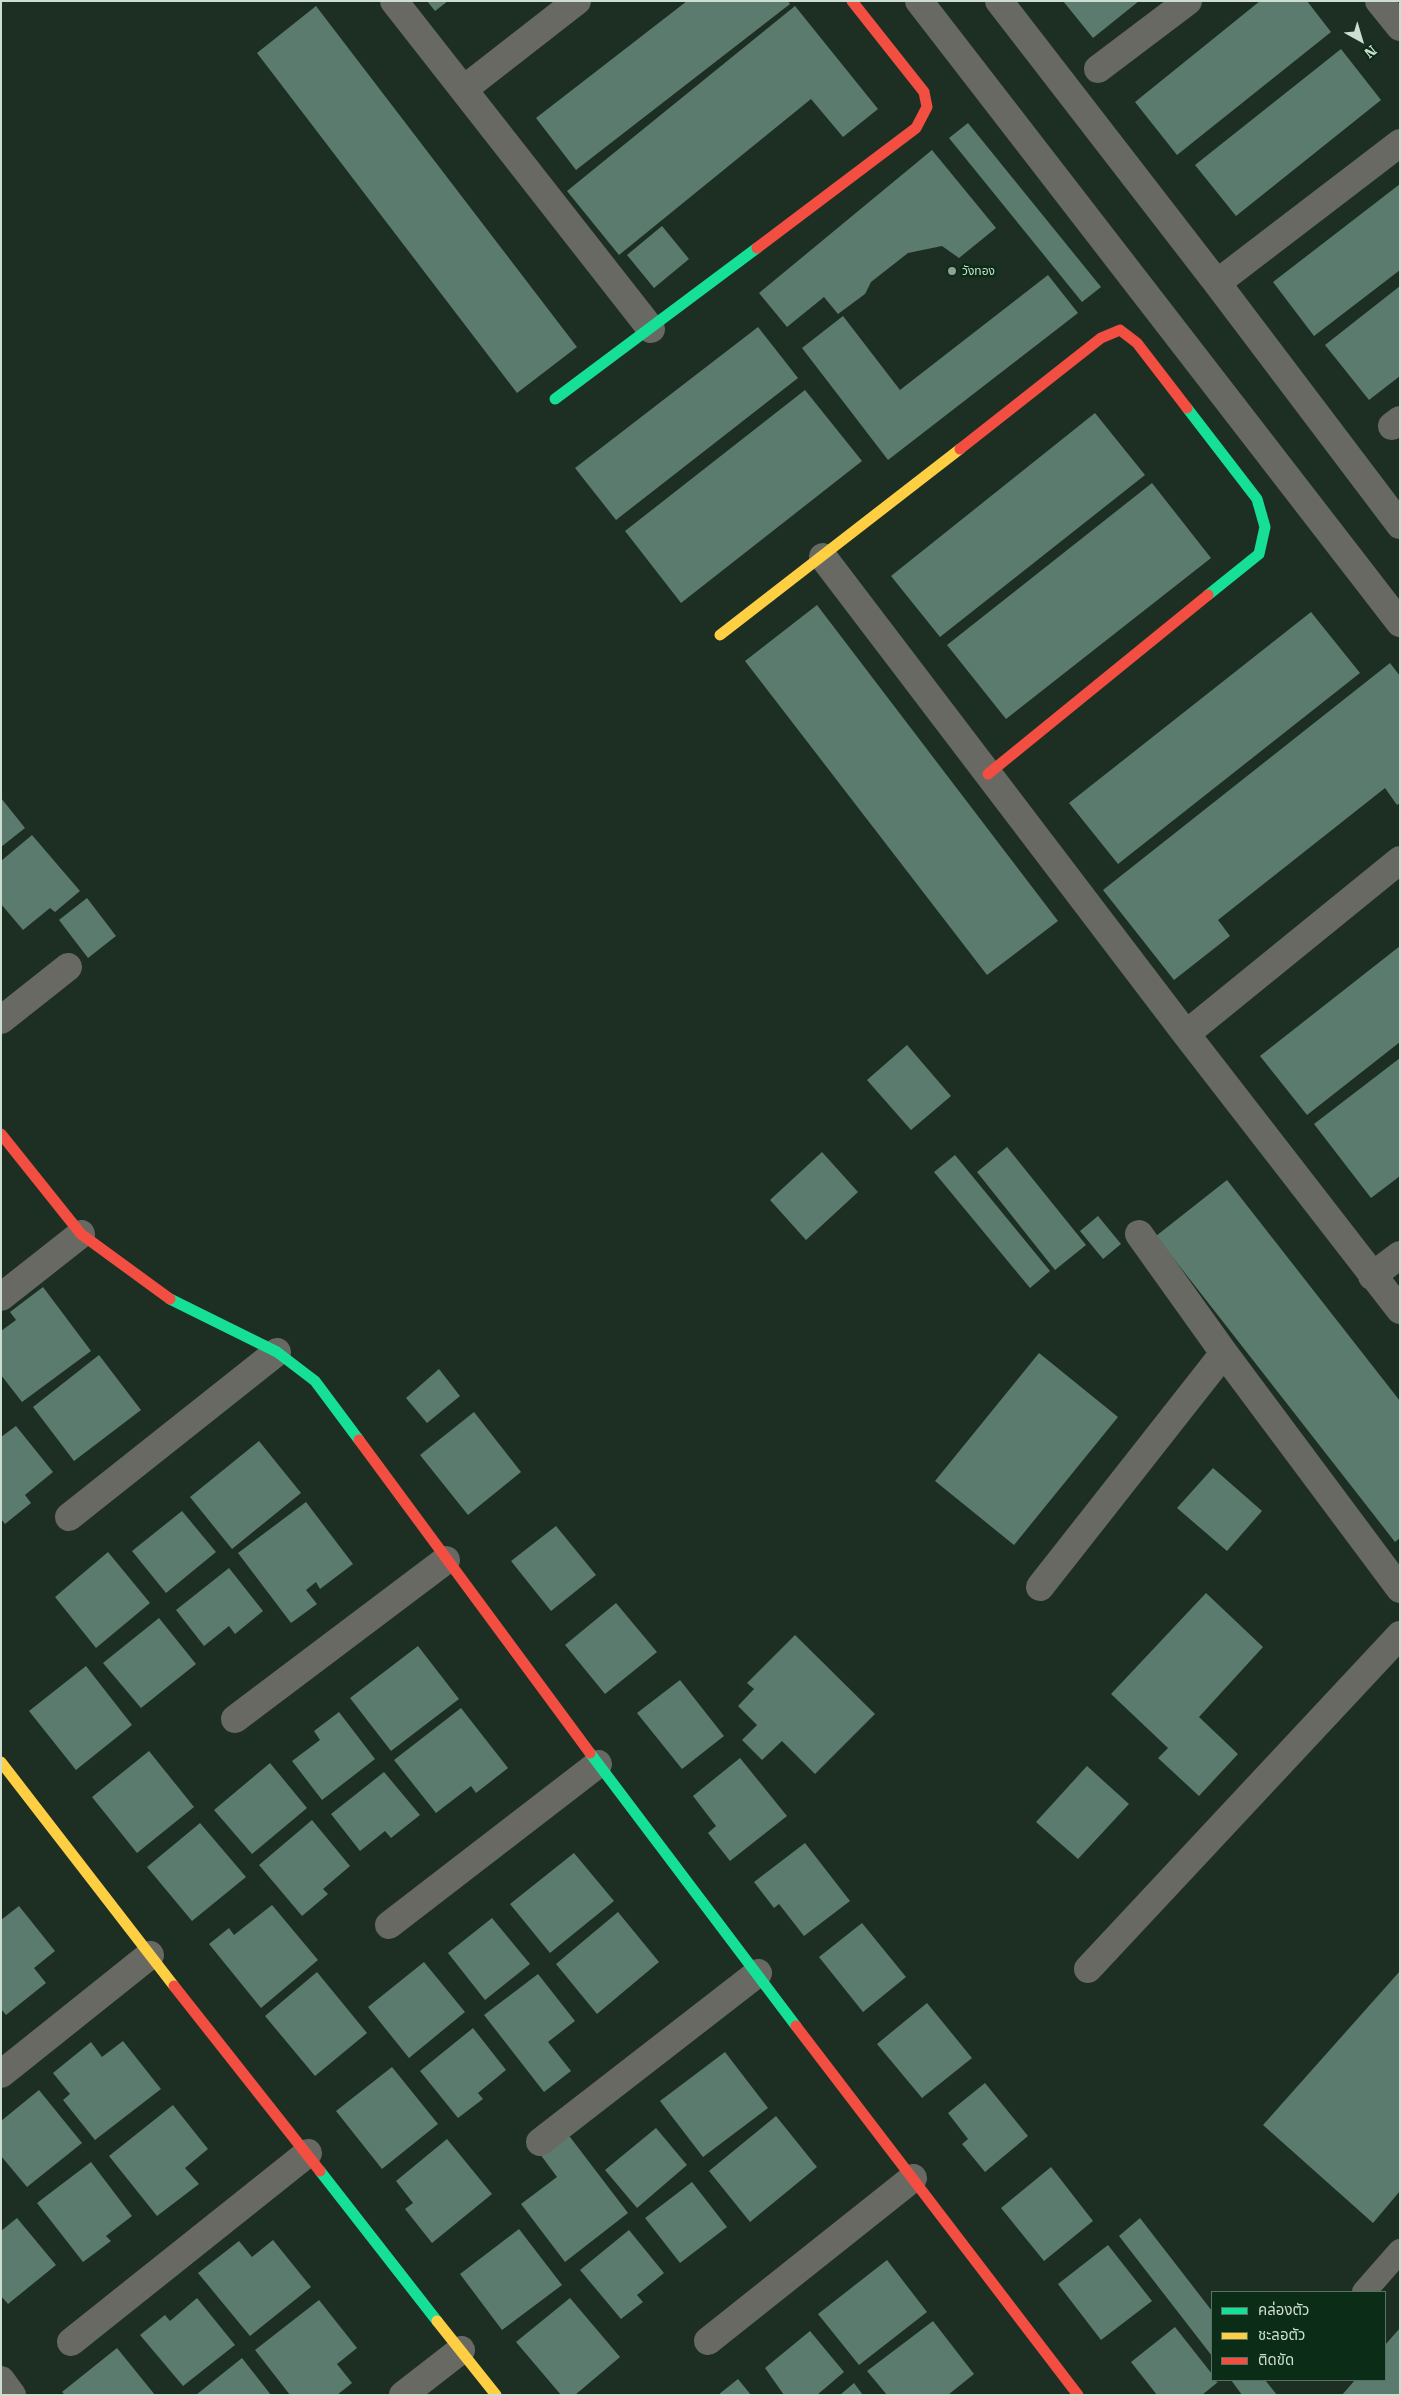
<!DOCTYPE html>
<html>
<head>
<meta charset="utf-8">
<style>
	body { margin:0 }
	#map { position:relative; width:1401px; height:2396px; overflow:hidden; background:#1d2f23; font-family:"Roboto Serif","Noto Sans Thai",serif }
	canvas { display:block }
	.frame { position:absolute; inset:0; border:2px solid #cbdecf; pointer-events:none }
	.legend { position:absolute; left:1211px; top:2291px; width:175px; height:90px; box-sizing:border-box; background:#0b2c16; border:1px solid #587360; margin:0; padding:6px 9px; list-style:none; font-size:15px; color:#cbdecf }
	.legend li { display:flex; align-items:center; gap:10px; height:25px }
	.legend b { width:25px; border:1px solid #587360 }
	.north { position:absolute; left:1336px; top:15px; width:50px; height:50px; -webkit-text-stroke:4px #0b2c16; paint-order:stroke; rotate:141deg; font-size:14px; font-weight:700; line-height:20px; text-align:center; color:#cbdecf }
	.north::after { content:''; display:block; margin:auto; width:18px; height:22px; background:#cbdecf; clip-path:polygon(50% 0,100% 100%,50% 72%,0 100%) }
</style>
</head>
<body>
<div id="map">
<canvas width="1401" height="2396"></canvas>
<div class="frame"></div>
<ul class="legend">
<li><b style="height:6px;background:#16e098"></b>คล่องตัว</li>
<li><b style="height:6px;background:#ffcf43"></b>ชะลอตัว</li>
<li><b style="height:6px;background:#f24e42"></b>ติดขัด</li>
</ul>
<div class="north">N</div>
</div>
<script>
const c = document.querySelector('canvas').getContext('2d');
c.lineJoin = 'round';
function paint(path, color) {
  c.fillStyle = color;
  c.fill(path, 'evenodd');
}
function shape(rows) {
  const path = new Path2D();
  for (const r of rows) {
    path.moveTo(r[0], r[1]);
    for (let i = 2; i < r.length; i += 2) path.lineTo(r[i], r[i + 1]);
  }
  return path;
}
function stroke(path, color, width, dash) {
  c.strokeStyle = color;
  c.lineWidth = width;
  c.lineCap = dash ? 'butt' : 'round';
  c.setLineDash(dash || []);
  c.stroke(path);
}
function label(font, color, halo, rows, align = 'center') {
  c.font = font + ' "Roboto Serif","Noto Sans Thai",serif';
  c.lineWidth = 5;
  c.setLineDash([]);
  c.textBaseline = 'middle';
  c.strokeStyle = halo;
  c.fillStyle = color;
  for (const [text, x, y, turn = 0] of rows) {
    c.save();
    c.translate(x, y);
    c.rotate((+turn || 0) * Math.PI / 180);
    c.textAlign = isNaN(turn) ? turn : align;
    if (halo) c.strokeText(text, 0, 0);
    c.fillText(text, 0, 0);
    c.restore();
  }
}
paint(shape([
	[427,1,448,1,435,11],
	[687,1,788,1,790,4,576,170,536,118],
	[1063,1,1139,1,1093,38],
	[1260,1,1307,1,1331,32,1177,155,1135,102],
	[316,6,577,347,517,393,257,53],
	[795,6,878,109,843,137,811,99,619,255,567,191],
	[1341,49,1381,100,1236,216,1195,165],
	[968,123,1101,287,1082,302,949,138],
	[932,150,996,228,959,258,942,246,908,253,871,282,865,294,838,314,824,297,787,327,759,293],
	[1400,184,1400,270,1314,336,1273,282],
	[662,226,689,259,654,288,627,255],
	[1048,275,1078,313,888,460,802,348,843,316,900,390],
	[1400,286,1400,376,1369,400,1325,345],
	[758,327,798,378,616,520,575,468],
	[805,390,862,461,681,603,625,531],
	[1095,413,1145,475,940,637,891,576],
	[1152,483,1211,558,1006,719,947,645],
	[817,605,1058,921,987,975,745,661],
	[1311,612,1360,673,1118,864,1069,803],
	[1390,663,1400,676,1400,803,1397,805,1385,788,1218,920,1230,936,1174,980,1103,890],
	[1,798,25,828,1,847],
	[32,835,80,891,55,912,50,908,23,930,1,904,1,861],
	[87,898,116,936,88,958,59,920],
	[1400,946,1400,1042,1307,1115,1260,1056],
	[907,1045,951,1096,911,1130,867,1080],
	[1400,1058,1400,1176,1371,1198,1314,1124],
	[1007,1147,1086,1245,1055,1270,977,1172],
	[822,1152,858,1192,806,1240,770,1200],
	[955,1155,1050,1271,1030,1288,934,1172],
	[1227,1180,1400,1401,1400,1538,1395,1542,1156,1236],
	[1098,1216,1121,1244,1103,1259,1080,1231],
	[43,1287,91,1351,22,1402,1,1375,1,1331,16,1320,10,1312],
	[1039,1353,1118,1417,1014,1545,935,1481],
	[99,1355,141,1410,74,1461,33,1407],
	[439,1369,460,1396,427,1423,406,1398],
	[474,1412,521,1472,468,1515,420,1455],
	[16,1426,53,1472,25,1495,31,1503,5,1524,1,1519,1,1437],
	[259,1441,301,1493,232,1549,190,1497],
	[1213,1468,1262,1511,1227,1551,1177,1508],
	[306,1502,353,1564,320,1589,316,1582,306,1590,317,1604,291,1623,238,1553],
	[182,1511,216,1552,166,1593,132,1551],
	[556,1526,596,1575,551,1611,511,1561],
	[108,1552,150,1603,96,1648,55,1597],
	[229,1568,263,1611,235,1634,229,1626,204,1646,176,1610],
	[1206,1593,1263,1647,1199,1717,1238,1754,1199,1796,1158,1758,1168,1748,1111,1694],
	[616,1603,657,1652,605,1694,565,1645],
	[159,1618,196,1664,141,1708,103,1663],
	[795,1635,875,1714,815,1774,782,1741,762,1760,742,1740,757,1725,738,1706,754,1689,747,1683],
	[418,1646,459,1699,391,1751,350,1698],
	[86,1666,132,1725,76,1770,29,1711],
	[680,1680,724,1736,682,1769,637,1713],
	[461,1708,508,1768,476,1793,471,1786,436,1813,394,1760],
	[339,1712,375,1759,322,1800,292,1761,320,1740,314,1731],
	[149,1751,194,1807,137,1853,92,1797],
	[740,1758,787,1816,730,1861,708,1833,716,1826,693,1796],
	[270,1763,307,1808,252,1854,214,1810],
	[1087,1766,1129,1804,1078,1859,1036,1822],
	[384,1772,420,1815,391,1838,385,1831,360,1851,331,1814],
	[312,1820,350,1866,323,1889,328,1894,302,1916,259,1865],
	[200,1823,246,1877,192,1921,147,1867],
	[805,1843,850,1901,804,1936,779,1904,774,1908,754,1882],
	[574,1853,614,1901,550,1953,510,1904],
	[272,1905,318,1960,261,2008,209,1944,229,1928,234,1935],
	[19,1906,55,1951,34,1968,46,1983,6,2015,1,2009,1,1920],
	[618,1912,659,1962,597,2014,556,1964],
	[492,1918,530,1964,485,2000,448,1953],
	[862,1923,906,1977,863,2012,819,1957],
	[424,1962,465,2012,409,2058,368,2007],
	[1400,1971,1400,2191,1373,2223,1263,2125],
	[317,1972,367,2033,315,2076,265,2016],
	[538,1974,575,2021,548,2042,571,2071,544,2092,484,2015],
	[927,2003,972,2058,922,2098,877,2044],
	[473,2028,506,2070,478,2093,483,2099,458,2118,420,2071],
	[123,2041,161,2089,95,2140,63,2100,70,2094,53,2073,91,2042,102,2057],
	[725,2052,768,2108,703,2157,660,2101],
	[392,2067,438,2124,382,2169,336,2111],
	[985,2083,1028,2136,985,2172,962,2144,968,2139,948,2113],
	[39,2090,82,2143,27,2187,1,2156,1,2121],
	[173,2105,208,2149,185,2168,199,2184,157,2216,109,2156],
	[776,2116,817,2167,750,2222,709,2171],
	[656,2128,687,2165,637,2208,605,2170],
	[567,2133,628,2213,565,2262,521,2204,557,2177,540,2154],
	[447,2139,492,2194,432,2243,405,2209,413,2203,396,2181],
	[91,2162,132,2216,106,2236,111,2241,83,2262,37,2203],
	[1051,2167,1093,2221,1044,2261,1001,2208],
	[692,2182,727,2227,680,2263,645,2218],
	[17,2218,56,2265,8,2304,1,2296,1,2231],
	[1140,2218,1212,2311,1212,2356,1119,2236],
	[519,2229,562,2285,502,2330,460,2274],
	[629,2230,664,2273,637,2295,643,2302,621,2319,580,2270],
	[273,2240,311,2287,250,2336,198,2273,239,2241,252,2257],
	[1108,2245,1152,2301,1101,2340,1058,2284],
	[887,2260,927,2312,859,2365,818,2314],
	[197,2298,235,2345,183,2386,140,2335,165,2315,170,2321],
	[570,2298,620,2357,575,2395,561,2395,516,2342],
	[319,2300,357,2348,337,2364,352,2383,337,2395,290,2395,255,2350],
	[933,2321,974,2374,948,2395,887,2395,867,2371],
	[1175,2327,1212,2374,1212,2380,1218,2382,1202,2395,1157,2395,1131,2362],
	[1400,2328,1400,2395,1342,2395,1355,2380,1385,2380,1385,2345],
	[810,2331,844,2372,817,2395,784,2395,765,2368],
	[117,2348,155,2395,65,2395,62,2392],
	[242,2358,271,2395,196,2395],
	[738,2379,751,2395,718,2395],
	[1231,2380,1265,2380,1277,2395,1242,2395],
	[854,2383,863,2395,840,2395]
]), '#5b7b6f');
stroke(shape([
	[1364,2292,1400,2251]
]), '#686962', 24);
stroke(shape([
	[394,1,651,329],
	[919,1,1400,623],
	[999,1,1217,283,1400,525],
	[1379,1,1400,27],
	[1098,69,1188,1],
	[464,89,577,1],
	[1217,283,1400,143],
	[1392,426,1400,420],
	[823,557,1186,1034,1400,1310],
	[1,1020,68,967],
	[1186,1034,1400,860],
	[1139,1234,1224,1353,1400,1589],
	[1372,1276,1400,1255],
	[1,1297,81,1234],
	[69,1517,277,1352],
	[1040,1587,1224,1353],
	[235,1719,446,1560],
	[389,1925,598,1764],
	[1088,1969,1400,1635],
	[1,2074,150,1955],
	[540,2142,758,1973],
	[708,2341,913,2178],
	[71,2342,308,2153],
	[1,2380,12,2395],
	[403,2395,461,2350]
]), '#686962', 28);
stroke(shape([
	[555,399,757,248],
	[1187,408,1257,499,1265,527,1259,554,1208,595],
	[170,1299,277,1352,315,1381,359,1440],
	[590,1753,796,2026],
	[320,2171,437,2321]
]), '#16e098', 11);
stroke(shape([
	[720,635,960,449],
	[1,1762,174,1986],
	[437,2321,496,2395]
]), '#ffcf43', 11);
stroke(shape([
	[757,248,916,128,927,107,924,92,852,1],
	[960,449,1101,338,1120,330,1137,343,1187,408],
	[988,774,1208,595],
	[1,1134,81,1234,170,1299],
	[359,1440,590,1753],
	[174,1986,320,2171],
	[796,2026,1078,2395]
]), '#f24e42', 11);
for (const [x, y, r, color] of [
	[952,271,5,"#8ea193"]
]) {
  const dot = new Path2D();
  dot.arc(x, y, r, 0, 2 * Math.PI);
  c.fillStyle = color;
  c.fill(dot);
  stroke(dot, '#0b2c16', 2);
}
label('12px', '#cbdecf', '#0b2c16', [
	["วังทอง",962,271]
], 'left');
</script>
</body>
</html>
